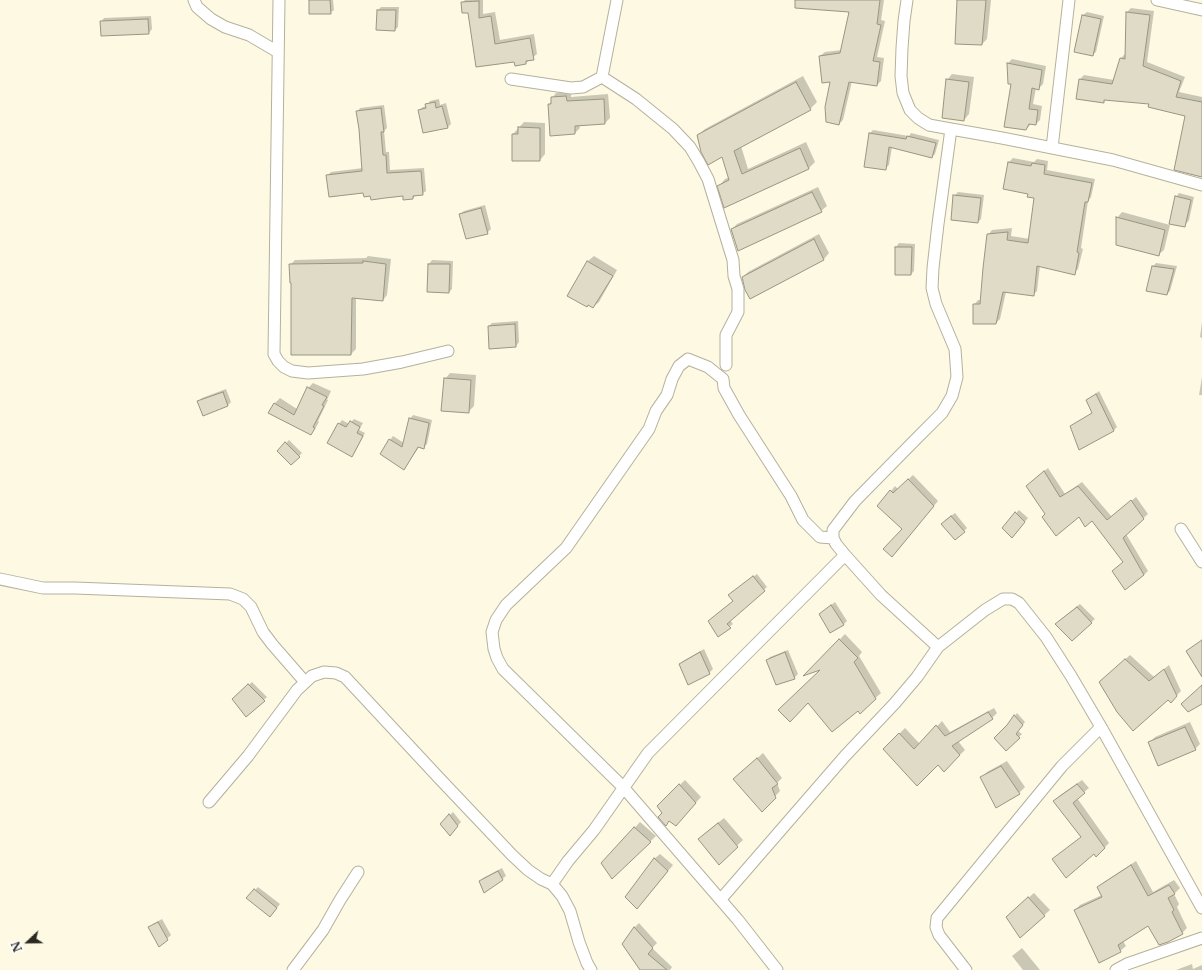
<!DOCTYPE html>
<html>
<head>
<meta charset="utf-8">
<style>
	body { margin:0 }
	#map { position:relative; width:1202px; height:970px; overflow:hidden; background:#fdf9e3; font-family:"Libre Baskerville",serif }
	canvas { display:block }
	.north { position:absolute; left:8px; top:922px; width:40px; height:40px; -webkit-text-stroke:3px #fff; paint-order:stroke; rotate:248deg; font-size:11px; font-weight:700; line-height:16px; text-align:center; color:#2b2921 }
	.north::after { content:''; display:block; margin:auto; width:14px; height:18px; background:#2b2921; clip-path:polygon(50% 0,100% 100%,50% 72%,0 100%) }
</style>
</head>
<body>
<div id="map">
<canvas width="1202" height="970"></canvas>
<div class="north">N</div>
</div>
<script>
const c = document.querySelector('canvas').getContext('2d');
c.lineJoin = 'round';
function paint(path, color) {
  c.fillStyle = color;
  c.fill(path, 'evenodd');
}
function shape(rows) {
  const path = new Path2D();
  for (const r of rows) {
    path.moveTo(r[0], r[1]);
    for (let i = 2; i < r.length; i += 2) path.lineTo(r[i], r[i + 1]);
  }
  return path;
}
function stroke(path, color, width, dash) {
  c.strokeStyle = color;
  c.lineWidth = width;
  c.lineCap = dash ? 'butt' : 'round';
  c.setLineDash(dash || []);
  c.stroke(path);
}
paint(shape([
	[310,0,333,0,334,10,330,13],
	[465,0,483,0,483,14,495,12,500,40,534,34,537,54,526,63,515,61,477,66,469,12,462,3],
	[813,0,884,0,881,20,885,21,877,57,884,58,881,81,877,85,852,81,843,120,839,124,831,81,820,56,825,52,842,50,850,11],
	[958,0,991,0,987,39,982,44],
	[381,7,399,7,398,27,395,30,378,10],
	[1131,8,1154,11,1147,62,1185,77,1179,92,1202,97,1202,174,1186,115,1150,103,1106,99,1103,102,1080,79,1084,75,1114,80,1121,58,1126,53,1127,12],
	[1087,12,1104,16,1096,52,1092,55,1083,15],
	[151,16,152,29,149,33,101,22,104,18],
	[1012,59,1046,66,1043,84,1038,89,1036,88,1033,104,1042,106,1040,120,1036,124,1031,124,1026,129,1012,84,1008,63],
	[952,74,974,77,969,114,964,120,947,80],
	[803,76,817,102,810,109,741,146,748,169,806,142,815,162,809,168,725,207,719,186,725,179,730,177,723,156,698,135,705,129],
	[571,92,571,97,608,94,610,118,605,123,579,125,580,128,575,133,549,105,552,101,552,98,556,93],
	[439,99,440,105,446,103,451,124,448,127,419,110,423,107,427,106,430,101],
	[384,105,387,128,384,131,386,152,389,152,390,170,424,168,426,191,422,194,417,194,413,198,404,195,371,195,327,176,331,172,363,168,360,129,357,112,360,108],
	[524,122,545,123,545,154,540,160,513,134],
	[873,130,909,136,911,133,939,140,935,154,932,157,892,147,889,165,885,169,870,133],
	[1013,158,1034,162,1037,159,1048,161,1047,170,1095,179,1091,197,1088,201,1081,248,1083,249,1078,269,1074,273,1040,266,1037,291,1033,295,1006,292,1000,319,996,323,974,305,978,300,981,300,988,235,992,230,1012,228,1011,236,1030,239,1036,197,1029,193,1009,162],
	[818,187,827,206,821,211,732,229,737,224],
	[958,192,984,195,981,219,978,222,954,196],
	[1179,193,1194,197,1189,220,1186,224,1176,197],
	[485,205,491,229,487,233,460,214,464,211],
	[1122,212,1170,225,1164,250,1158,255,1117,218],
	[819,234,829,253,824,259,750,298,743,277,748,272],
	[899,243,915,244,914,271,911,274,896,274,896,247],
	[368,256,391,259,387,295,383,300,356,298,356,349,351,354,290,265,295,260,366,258],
	[594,256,617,270,599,302,593,307,568,295,588,261],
	[432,260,453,261,452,289,449,292,428,291,429,264],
	[1156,263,1177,266,1170,291,1167,294,1153,266],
	[518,321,519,342,516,346,489,326,492,323],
	[1202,322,1202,338,1200,337],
	[450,373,476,375,474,406,468,412,445,379],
	[1202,377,1202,395,1199,395],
	[313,383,331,391,327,400,328,400,318,421,319,422,315,429,310,434,270,412,275,403,280,398,297,409,308,388],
	[226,389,231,402,228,405,203,414,198,402,202,398],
	[1099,391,1117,427,1114,430,1080,449,1093,412,1087,401],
	[413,415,432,420,427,444,423,448,419,447,407,465,390,440,393,436,404,443,410,419],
	[354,419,363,423,359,430,365,433,355,452,352,456,339,424,342,420,349,424],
	[289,440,302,453,291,464,278,451],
	[1048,468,1065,494,1082,482,1112,517,1136,497,1148,514,1126,534,1148,571,1144,575,1124,561,1092,519,1079,515,1046,514,1031,482],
	[913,475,938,501,896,552,903,528,891,491,895,486,898,489],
	[1019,510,1028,518,1015,534,1016,513],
	[955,513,967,528,964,531,945,520],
	[757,574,767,587,730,620,733,624,718,635,734,601,729,595],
	[835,602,847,621,844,624,831,632,820,614],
	[1080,604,1095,619,1072,639,1060,620],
	[845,634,862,652,859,656,881,693,860,712,858,710,809,702,824,668,807,673],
	[704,649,713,669,709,673,680,664,683,661],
	[788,650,798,674,794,678,767,660,770,657],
	[1130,655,1154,677,1169,665,1181,691,1171,701,1168,698,1105,678],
	[252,682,267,697,247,716,233,699],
	[994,708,997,713,992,718,958,741,965,750,944,770,938,763,884,749,905,728,920,744,942,721,950,732],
	[1017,713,1025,722,1018,731,1022,734,1006,750,1008,725],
	[1190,722,1200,744,1195,749,1149,743,1155,737],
	[763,753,782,778,777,783,780,791,762,810,740,774],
	[1007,761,1025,787,1019,793,997,807,982,777,987,772],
	[685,780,701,797,681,819,670,820,666,824,664,813,658,806],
	[1082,780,1089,788,1077,798,1109,843,1097,855,1055,801,1059,796],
	[453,812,461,822,453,831,441,824],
	[724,818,743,840,719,863,704,834],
	[640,822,656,836,612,878,602,863],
	[660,854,673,865,643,902,654,859],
	[1136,861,1153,892,1174,880,1180,888,1174,894,1179,904,1177,907,1187,928,1182,933,1148,925,1123,941,1126,946,1120,951,1100,962,1075,910,1080,905,1102,895,1099,887,1104,882],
	[502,868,506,876,485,892,480,882,483,878],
	[258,887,280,904,273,913,247,898],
	[1034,893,1050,910,1020,937,1012,912],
	[162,919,171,935,160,945,150,927,153,924],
	[639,923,657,943,652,948,672,967,670,970,641,970,623,944,635,927],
	[1022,948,1040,970,1023,970,1012,956],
	[1192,964,1193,969,1202,965,1202,970,1176,970]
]), '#0003');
const building = shape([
	[309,0,330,0,331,14,309,14,309,0],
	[795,0,880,0,877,24,881,25,873,61,880,62,877,86,849,82,839,125,826,122,825,107,830,82,822,83,819,56,840,53,849,12,795,8,795,0],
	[957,0,986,0,982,45,955,44,957,0],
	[479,1,479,18,491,16,495,44,530,38,534,60,526,61,526,64,515,66,514,62,476,67,468,13,462,13,461,2,479,1],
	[377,10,396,10,395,31,376,30,377,10],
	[1126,12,1150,15,1143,66,1181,81,1176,97,1202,102,1202,177,1174,170,1185,116,1148,107,1149,104,1104,100,1104,103,1076,99,1079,79,1112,84,1120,58,1125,59,1126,12],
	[1082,15,1101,19,1093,56,1074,52,1082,15],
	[148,19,149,34,101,36,100,21,148,19],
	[1007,63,1042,70,1039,90,1032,88,1029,109,1038,110,1036,125,1029,124,1026,130,1004,127,1011,84,1008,84,1007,63],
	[946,79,969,82,964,121,942,118,946,79],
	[796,82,811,110,734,151,742,174,800,148,809,169,724,208,717,186,729,180,722,157,708,165,701,152,697,135,796,82],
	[566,96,567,101,604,99,605,124,575,126,575,134,550,136,548,104,551,104,551,97,566,96],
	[435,102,436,108,442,106,448,128,423,133,418,110,426,108,425,104,435,102],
	[381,108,384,132,381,132,383,155,386,155,387,173,421,171,423,195,413,196,413,199,403,200,403,196,385,198,371,200,370,196,364,197,363,193,329,197,326,175,362,171,359,129,356,111,381,108],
	[518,127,540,128,540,161,512,161,512,134,518,134,518,127],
	[869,133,906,139,907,136,936,143,932,158,889,147,886,170,864,167,869,133],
	[1008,162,1031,166,1032,163,1045,165,1044,174,1092,183,1088,202,1085,202,1077,252,1079,253,1075,275,1037,266,1034,296,1003,292,996,324,973,324,973,304,980,304,983,268,987,234,1008,232,1007,240,1028,243,1034,198,1027,197,1028,194,1003,189,1008,162],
	[812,192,822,212,738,251,731,229,812,192],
	[953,195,981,198,978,223,951,220,953,195],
	[1175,196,1191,200,1185,227,1169,224,1175,196],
	[481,208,488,234,466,239,459,214,481,208],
	[1116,217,1165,230,1159,256,1116,245,1116,217],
	[814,239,824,260,750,299,745,290,742,277,814,239],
	[895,247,912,247,911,275,895,275,895,247],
	[363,261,386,264,383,301,352,298,351,355,291,355,291,283,290,283,289,264,363,263,363,261],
	[587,261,613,276,593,308,588,305,587,307,567,296,587,261],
	[428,264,450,264,449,293,427,292,428,264],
	[1152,266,1174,269,1167,295,1146,291,1152,266],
	[515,324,516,347,489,349,488,326,515,324],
	[444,378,471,380,469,413,441,411,444,378],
	[307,387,327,397,322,405,324,406,313,427,315,428,311,435,268,413,274,403,294,415,307,387],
	[223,392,228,406,203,416,197,401,223,392],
	[1096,394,1114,431,1079,450,1070,426,1092,413,1086,400,1096,394],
	[409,418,429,423,424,449,418,447,404,470,380,454,389,439,402,447,409,418],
	[350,421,360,427,357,433,363,436,352,457,327,443,338,423,346,427,350,421],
	[285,442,300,457,291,465,277,451,285,442],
	[1044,471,1060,497,1078,486,1107,520,1131,500,1144,519,1123,538,1144,575,1125,590,1112,571,1123,562,1092,521,1085,527,1079,517,1056,536,1042,517,1045,514,1026,486,1044,471],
	[908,479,934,506,892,557,883,549,902,529,877,506,890,490,893,493,908,479],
	[1015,512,1025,522,1012,538,1002,528,1015,512],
	[951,516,965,532,955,540,941,524,951,516],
	[753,576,765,591,727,624,731,628,718,637,708,621,733,601,728,595,753,576],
	[831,605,844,625,830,633,819,614,831,605],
	[1077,607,1092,623,1072,641,1055,624,1077,607],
	[839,639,858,658,854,662,876,699,860,714,858,711,832,732,808,703,790,722,778,710,820,670,803,676,839,639],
	[1202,640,1202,677,1186,651,1202,640],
	[700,652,710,674,688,685,679,664,700,652],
	[785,652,795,679,776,685,766,660,785,652],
	[1125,659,1149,681,1164,669,1177,696,1171,703,1168,700,1133,731,1117,712,1099,682,1125,659],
	[248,684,265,701,246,717,232,699,248,684],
	[1202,685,1202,704,1188,712,1181,704,1202,685],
	[988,712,993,719,952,746,960,755,944,772,938,765,917,786,883,749,899,733,914,749,936,725,945,736,988,712],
	[1014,715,1023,725,1016,734,1020,738,1006,751,994,738,1007,725,1014,715],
	[1185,727,1196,750,1158,766,1148,742,1185,727],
	[757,758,778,784,772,788,776,798,762,812,733,779,757,758],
	[1001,766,1020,794,996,808,980,777,1001,766],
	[679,784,696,803,676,826,669,821,666,826,658,817,662,813,657,806,679,784],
	[1077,784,1085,793,1073,803,1105,848,1096,857,1094,854,1066,878,1052,859,1081,837,1053,801,1077,784],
	[449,814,458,826,450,836,440,824,449,814],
	[718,823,738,847,719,865,698,839,718,823],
	[634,827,651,842,612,879,601,863,634,827],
	[654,858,668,871,637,909,625,897,654,858],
	[1131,865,1148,896,1169,885,1175,894,1168,898,1174,910,1172,912,1183,934,1168,942,1159,945,1148,926,1118,945,1121,952,1099,963,1074,910,1102,897,1097,887,1131,865],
	[498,871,503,880,484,893,479,881,498,871],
	[254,889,277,908,270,917,246,898,254,889],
	[1028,897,1045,916,1020,938,1006,917,1028,897],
	[158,922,168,940,159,947,148,927,158,922],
	[634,927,653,948,648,954,667,970,640,970,622,944,634,927]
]);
paint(building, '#dfdbc6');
stroke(building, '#989581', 1);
const street = shape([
	[194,0,197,7,211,19,225,27,249,35,278,52],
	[279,0,274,354,278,361,284,367,292,371,308,373,363,369,402,362,448,351],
	[617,0,602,77,636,99,673,129,690,147,699,162,708,179,733,260,734,276,738,289,738,312,726,335,726,365],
	[907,0,904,21,902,48,901,76,903,93,910,110,918,118,929,125,951,129,1002,138,1113,160,1202,185],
	[1157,0,1202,10],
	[511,79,571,88,583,87,602,77],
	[1052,148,1069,0],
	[1181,529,1202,562],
	[0,579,43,588,75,588,230,594,243,599,251,607,263,632,272,644,305,682],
	[938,647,881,595,845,555,836,544,833,538,833,530,855,501,917,438,942,413,952,396,957,377,955,349,936,304,932,288,933,268,938,224,951,129],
	[209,802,248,756,297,690,312,676,324,672,336,673,345,677,439,778,512,855,528,870,541,879,552,884,562,896,570,911,579,942,587,963,591,970],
	[552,884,568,861,594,830,648,753,845,555],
	[721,899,845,756,895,703,917,677,938,647,985,610,1003,599,1012,599,1019,603,1046,637,1071,676,1101,727,1202,908],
	[293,970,323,930,340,900,358,872],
	[777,970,738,920,623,787,503,669,497,658,494,649,492,632,496,620,506,605,566,548,649,429,656,411,667,395,672,379,679,366,688,359,708,367,723,379,724,388,739,415,791,496,803,520,820,537,833,538],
	[966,970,939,935,936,927,937,918,1062,766,1101,727],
	[1116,970,1127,964,1202,938]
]);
stroke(street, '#b5b19d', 13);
stroke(street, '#fff', 11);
</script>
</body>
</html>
